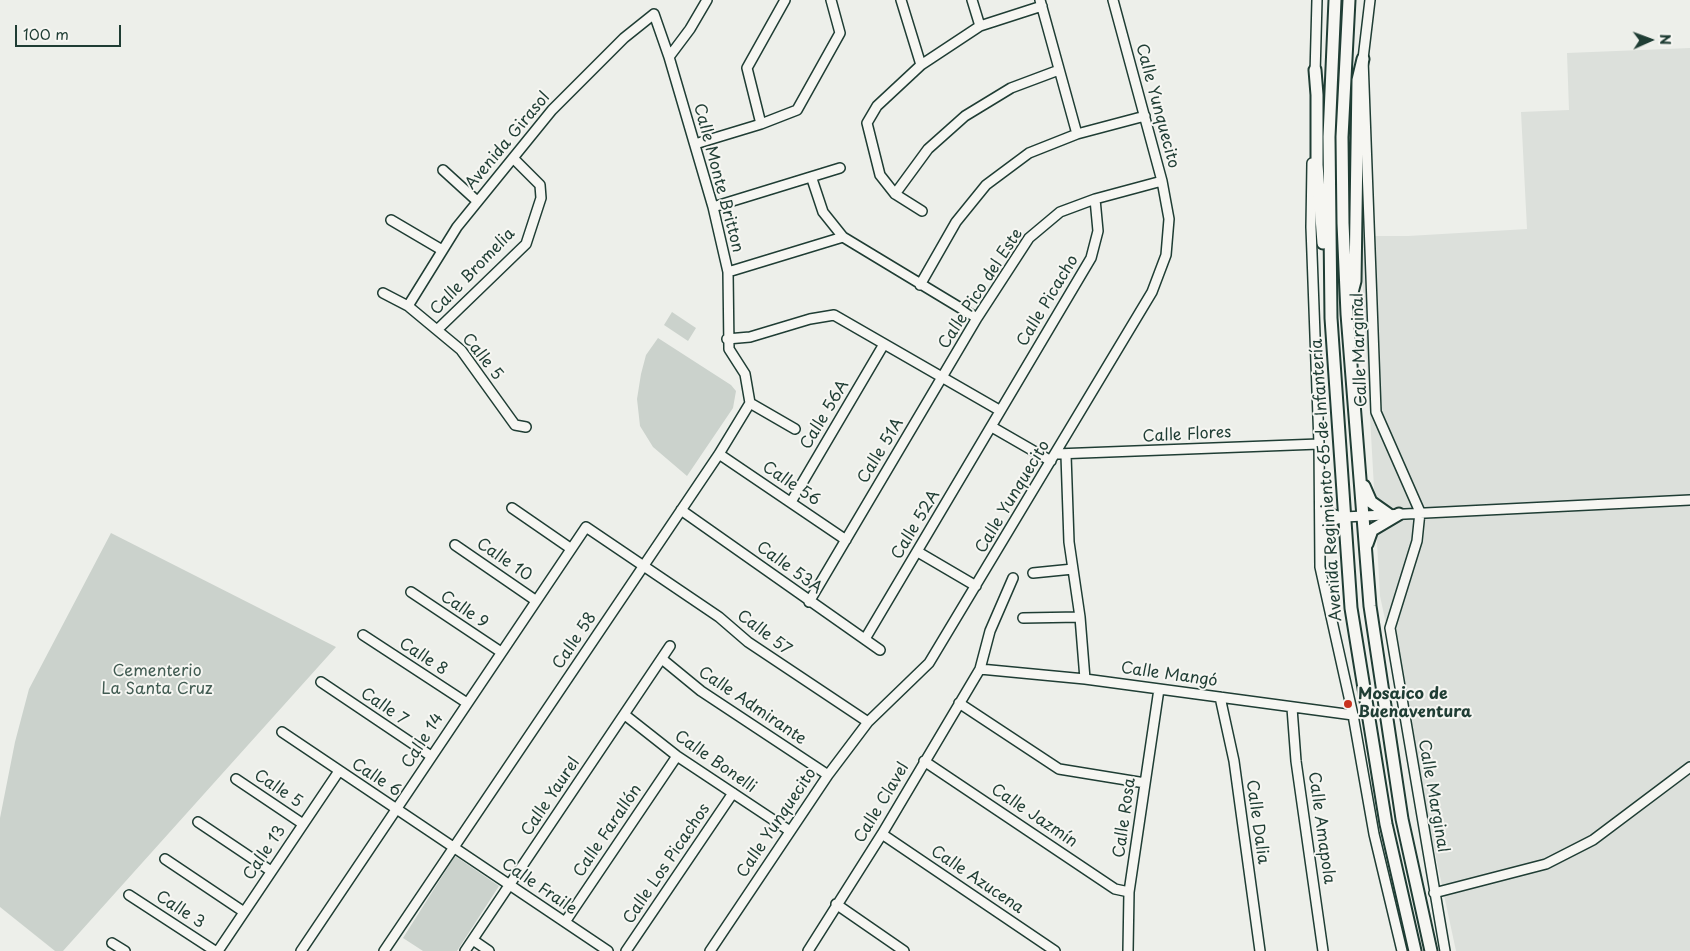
<!DOCTYPE html>
<html>
<head>
<meta charset="utf-8">
<style>
	body { margin:0 }
	#map { position:relative; width:1690px; height:951px; overflow:hidden; background:#edefea; font-family:"Playpen Sans",sans-serif }
	canvas { display:block }
	.north { position:absolute; left:1625px; top:15px; width:50px; height:50px; -webkit-text-stroke:4px #f6f6f2; paint-order:stroke; rotate:88deg; font-size:14px; font-weight:700; line-height:20px; text-align:center; color:#1f3d34 }
	.north::after { content:''; display:block; margin:auto; width:18px; height:22px; background:#1f3d34; clip-path:polygon(50% 0,100% 100%,50% 72%,0 100%) }
	.scale { position:absolute; left:15px; top:25px; width:106px; height:22px; box-sizing:border-box; border:2px solid #1f3d34; border-top:0; padding-left:6px; font-size:15px; line-height:18px; white-space:nowrap; color:#1f3d34; -webkit-text-stroke:4px #f6f6f2; paint-order:stroke }
</style>
</head>
<body>
<div id="map">
<canvas width="1690" height="951"></canvas>
<div class="north">N</div>
<div class="scale">100 m</div>
</div>
<script>
const c = document.querySelector('canvas').getContext('2d');
c.lineJoin = 'round';
function paint(path, color) {
  c.fillStyle = color;
  c.fill(path, 'evenodd');
}
function shape(rows) {
  const path = new Path2D();
  for (const r of rows) {
    path.moveTo(r[0], r[1]);
    for (let i = 2; i < r.length; i += 2) path.lineTo(r[i], r[i + 1]);
  }
  return path;
}
function stroke(path, color, width, dash) {
  c.strokeStyle = color;
  c.lineWidth = width;
  c.lineCap = dash ? 'butt' : 'round';
  c.setLineDash(dash || []);
  c.stroke(path);
}
function label(font, color, halo, rows, align = 'center') {
  c.font = font + ' "Playpen Sans",sans-serif';
  c.lineWidth = 4;
  c.setLineDash([]);
  c.textBaseline = 'middle';
  c.strokeStyle = halo;
  c.fillStyle = color;
  for (const [text, x, y, turn = 0] of rows) {
    c.save();
    c.translate(x, y);
    c.rotate((+turn || 0) * Math.PI / 180);
    c.textAlign = isNaN(turn) ? turn : align;
    if (halo) c.strokeText(text, 0, 0);
    c.fillText(text, 0, 0);
    c.restore();
  }
}
paint(shape([
	[1690,48,1690,951,1456,951,1380,596,1360,236,1408,236,1527,229,1521,112,1569,110,1567,53]
]), '#dce0db');
paint(shape([
	[672,312,696,328,688,341,664,325],
	[658,338,731,385,736,391,733,408,687,476,653,447,640,426,637,399,641,374,646,355],
	[111,533,336,647,63,951,55,951,0,907,0,818,15,742,29,689],
	[455,856,499,886,457,951,423,951,403,938]
]), '#cbd2cc');
const minor = shape([
	[901,0,921,65],
	[972,0,980,26],
	[1040,0,1077,134],
	[1370,0,1363,59,1376,412,1420,512,1417,541,1390,628,1445,951],
	[669,57,690,29,707,0],
	[1315,75,1317,0],
	[761,124,747,68,785,0],
	[695,144,761,124,797,110,840,33,831,0],
	[1312,163,1311,227,1319,444,1320,567,1353,715,1374,834,1402,951],
	[443,170,477,201],
	[812,179,823,212,843,237,977,318],
	[895,194,928,149,965,116,1011,88,1059,70],
	[713,207,840,168],
	[922,211,895,194,880,175,867,123,877,106,921,65,980,26,1042,6],
	[391,220,442,250],
	[728,272,843,237],
	[920,285,956,222,986,185,1029,153,1077,134,1145,116],
	[383,293,408,306,461,350,515,425,526,427],
	[437,330,526,244,541,198,540,185,513,158],
	[727,339,750,337,810,319,834,315,999,410],
	[750,403,795,429],
	[992,427,1051,461],
	[719,454,846,540],
	[1056,454,1319,444],
	[1066,455,1069,542,1080,617,1085,679],
	[1322,492,1326,509,1332,514,1341,517],
	[791,502,884,344],
	[512,508,570,548],
	[681,510,880,650],
	[1324,543,1325,527,1328,522,1344,517,1690,500],
	[455,545,535,600],
	[918,552,976,586],
	[1033,573,1073,569],
	[411,592,501,652],
	[809,602,977,318,1029,238,1060,212,1095,199,1162,181],
	[1023,618,1080,617],
	[363,635,467,703],
	[865,639,1091,258,1098,231,1095,199],
	[662,659,701,691,828,775],
	[980,669,1085,679,1353,715],
	[321,682,431,756],
	[1220,697,1234,761,1260,951],
	[959,703,1059,769,1145,783],
	[1292,708,1296,761,1323,951],
	[625,715,677,756,790,831],
	[282,732,608,951],
	[924,761,1115,889,1129,892],
	[236,779,303,824],
	[198,822,271,871],
	[882,834,1055,951],
	[165,859,244,912],
	[1434,893,1546,864,1593,840,1690,767],
	[129,895,215,951],
	[836,904,904,951],
	[565,922,677,756],
	[473,940,489,951],
	[112,943,125,951],
	[218,951,339,771],
	[301,951,586,527,719,617,748,642,868,722],
	[384,951,719,454,750,403,745,374,729,349,728,272,713,207,669,57,654,14,624,38,552,110,457,227,408,306],
	[465,951,670,646],
	[626,951,733,793],
	[710,951,828,775,868,722,929,663,1152,292,1166,255,1169,219,1162,181,1113,0],
	[808,951,882,834,980,669,990,631,1013,578],
	[1128,951,1129,892,1159,689]
]);
const major = shape([
	[1335,0,1329,137,1331,318,1351,608,1386,824,1415,951],
	[1349,0,1342,137,1343,223,1347,314,1370,606,1402,819,1431,951],
	[1315,70,1317,95,1317,165,1323,243],
	[1350,300,1355,281,1358,80,1363,59],
	[1364,486,1371,502,1388,514],
	[1367,544,1372,530,1399,514]
]);
stroke(minor, '#1f3d34', 12);
stroke(major, '#1f3d34', 15);
stroke(minor, '#f6f6f2', 9);
stroke(major, '#f6f6f2', 11);
for (const [x, y, r, color] of [
	[1348,704,5,"#c8321e"]
]) {
  const dot = new Path2D();
  dot.arc(x, y, r, 0, 2 * Math.PI);
  c.fillStyle = color;
  c.fill(dot);
  stroke(dot, '#f6f6f2', 2);
}
label('16px', '#1f3d34', '#f6f6f2', [
	["Calle Yunquecito",1157,106,75],
	["Avenida Girasol",508,141,-50],
	["Calle Monte Britton",718,178,75],
	["Calle Bromelia",473,272,-46],
	["Calle Pico del Este",981,289,-57],
	["Calle Picacho",1048,301,-59],
	["Calle Marginal",1360,350,-92],
	["Calle 5",482,357,51],
	["Calle 56A",825,415,-59],
	["Calle Flores",1187,435,-3],
	["Calle 51A",881,451,-59],
	["Avenida Regimiento 65 de Infantería",1327,480,-94],
	["Calle 56",791,484,34],
	["Calle Yunquecito",1013,497,-59],
	["Calle 52A",916,525,-59],
	["Calle 10",504,560,34],
	["Calle 53A",789,568,36],
	["Calle 9",464,610,34],
	["Calle 57",764,633,37],
	["Calle 58",575,641,-56],
	["Calle 8",423,657,33],
	["Calle Mangó",1169,675,8],
	["Calle Admirante",752,706,34],
	["Calle 7",384,707,34],
	["Calle 14",423,741,-57],
	["Calle Bonelli",715,762,35],
	["Calle 6",376,778,33],
	["Calle 5",278,789,34],
	["Calle Marginal",1433,796,80],
	["Calle Yaurel",551,797,-56],
	["Calle Clavel",882,803,-59],
	["Calle Jazmín",1034,816,34],
	["Calle Rosa",1125,818,-82],
	["Calle Dalia",1257,822,82],
	["Calle Yunquecito",777,823,-56],
	["Calle Amapola",1321,828,82],
	["Calle Farallón",608,831,-56],
	["Calle 13",265,853,-56],
	["Calle Los Picachos",667,864,-56],
	["Calle Azucena",977,880,34],
	["Calle Fraile",539,887,34],
	["Calle 3",180,910,33]
]);
label('16px', '#415b52', '#f6f6f2', [
	["Cementerio",157,672],
	["La Santa Cruz",157,690]
]);
label('bold 16px', '#1f3d34', '#f6f6f2', [
	["Mosaico de",1358,695],
	["Buenaventura",1358,713]
], 'left');
</script>
</body>
</html>
